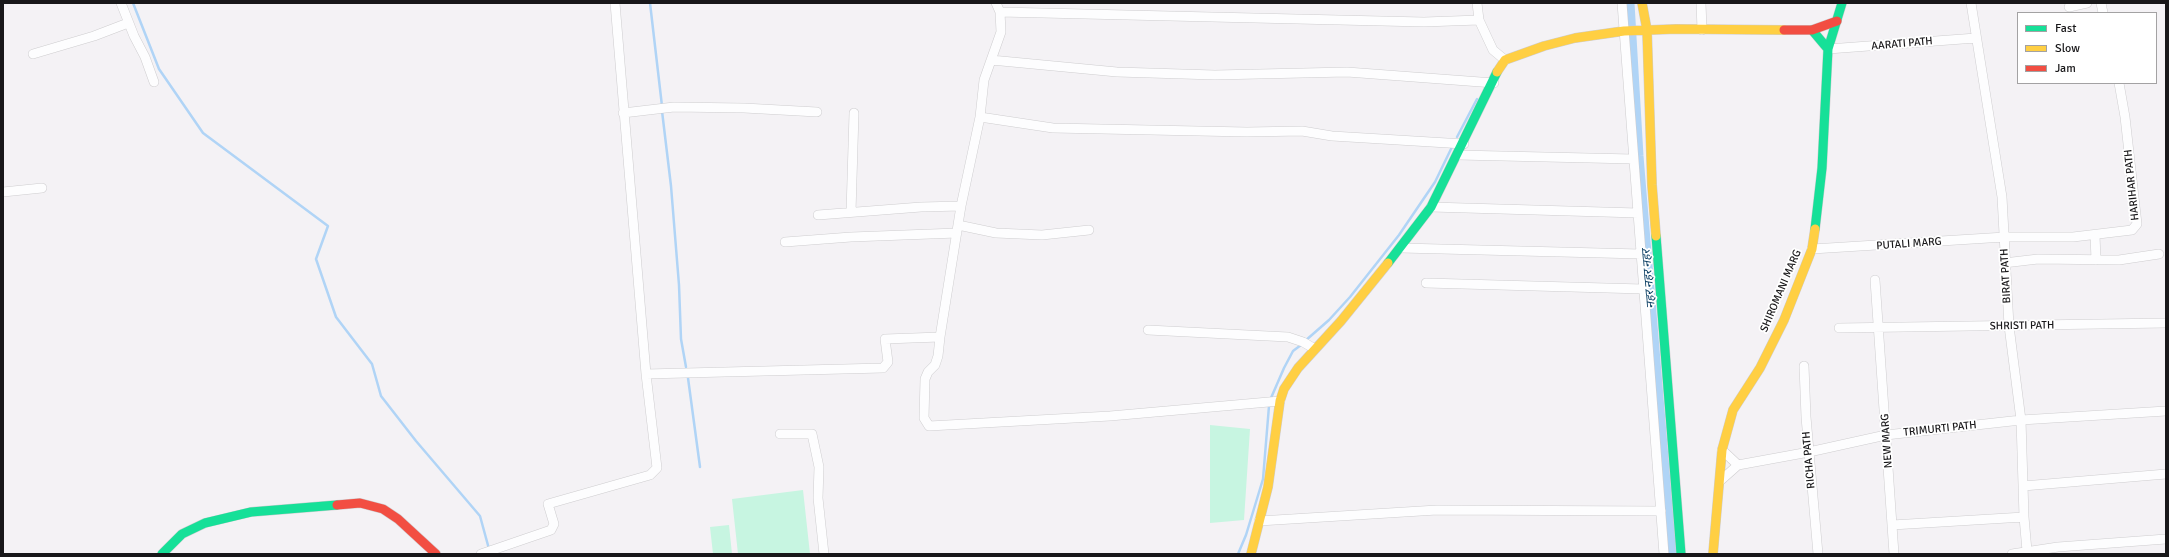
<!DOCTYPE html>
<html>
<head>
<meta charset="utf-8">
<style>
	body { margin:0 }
	#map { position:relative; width:2169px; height:557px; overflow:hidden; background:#f4f2f5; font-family:Signika,sans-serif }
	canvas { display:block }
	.frame { position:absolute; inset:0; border:4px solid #181719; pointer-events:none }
	.legend { position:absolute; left:2017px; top:12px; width:140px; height:72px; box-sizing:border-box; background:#fff; border:1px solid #a3a2a3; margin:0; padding:5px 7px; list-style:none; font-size:12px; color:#181719 }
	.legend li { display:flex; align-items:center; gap:8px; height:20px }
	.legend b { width:20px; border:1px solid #a3a2a3 }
</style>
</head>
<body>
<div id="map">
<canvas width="2169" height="557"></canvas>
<div class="frame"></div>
<ul class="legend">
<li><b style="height:5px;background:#16e098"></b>Fast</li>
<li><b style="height:5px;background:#ffcf43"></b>Slow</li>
<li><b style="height:5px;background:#f24e42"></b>Jam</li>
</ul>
</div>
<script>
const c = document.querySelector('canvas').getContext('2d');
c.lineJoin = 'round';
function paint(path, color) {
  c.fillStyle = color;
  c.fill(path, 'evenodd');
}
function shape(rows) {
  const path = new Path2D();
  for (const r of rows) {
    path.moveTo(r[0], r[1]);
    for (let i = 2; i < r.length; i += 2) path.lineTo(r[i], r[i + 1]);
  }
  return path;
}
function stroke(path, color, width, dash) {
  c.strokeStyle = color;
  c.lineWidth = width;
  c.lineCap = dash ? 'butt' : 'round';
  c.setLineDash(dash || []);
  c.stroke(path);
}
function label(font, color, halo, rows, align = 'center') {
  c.font = font + ' Signika,"Noto Sans Devanagari",sans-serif';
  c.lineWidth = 3.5;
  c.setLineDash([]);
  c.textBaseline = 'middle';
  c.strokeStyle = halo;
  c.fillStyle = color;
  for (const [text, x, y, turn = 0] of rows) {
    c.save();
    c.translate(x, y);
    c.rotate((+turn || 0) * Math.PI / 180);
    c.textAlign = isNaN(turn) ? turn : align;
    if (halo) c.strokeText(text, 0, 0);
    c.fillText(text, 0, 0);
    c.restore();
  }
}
paint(shape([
	[1210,425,1250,429,1244,520,1210,523],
	[803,490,810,554,738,554,732,499],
	[729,525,732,554,713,554,710,527]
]), '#c7f5e1');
stroke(shape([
	[133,3,159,69,203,133,328,226,316,259,336,317,372,364,381,396,416,441,480,516,489,549],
	[650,3,662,106],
	[662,111,671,186,679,285,681,339,686,367],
	[1457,137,1477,99],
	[1305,341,1329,320,1350,297,1399,235,1435,182,1452,147],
	[688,378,700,467],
	[1271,398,1284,368,1293,351,1301,345],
	[1238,554,1246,535,1263,479,1269,406]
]), '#b0d4f6', 2.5);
stroke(shape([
	[1630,3,1639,156,1672,554]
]), '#b0d4f6', 9);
const street = shape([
	[121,3,134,36,145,57,154,82],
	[1477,3,1479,20],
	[1622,3,1664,554],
	[1701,3,1702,30],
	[1971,3,2002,197,2009,326,2021,420,2024,517,2027,551],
	[2101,3,2103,13],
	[2069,7,2087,3],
	[1000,12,1424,22,1479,20,1493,50,1505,60],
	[1828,49,1976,38],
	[33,54,94,36,128,23],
	[991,60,1117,72,1215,75,1347,72,1494,83],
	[623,113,674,107,744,108,817,112],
	[980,117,1053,128,1247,132,1302,131,1332,136,1464,144],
	[1458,155,1633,159],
	[3,192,42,188],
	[1431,207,1638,213],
	[851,212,854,113],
	[818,215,921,207,961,206],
	[958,225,996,233,1042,235,1089,230],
	[2095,235,2096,260],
	[785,242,851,237,957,233],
	[1401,248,1641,254],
	[1812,249,2005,237,2073,237,2132,230,2137,224,2125,117,2119,83],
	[2004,263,2038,259,2119,260,2159,254],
	[1875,280,1894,554],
	[1426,283,1643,289],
	[1839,328,2166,323],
	[1148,330,1288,337,1303,342,1315,349],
	[940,337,938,356,935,365,928,372,925,379,924,418,929,426,1110,416,1280,401],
	[1804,366,1806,417,1818,554],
	[646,374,883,368,888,362,885,339,940,337,961,206,980,117,984,80,1001,32,1000,12,996,3],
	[780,434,812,434,819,467,818,498,824,554],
	[1722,450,1738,465,1809,452,1886,435,2021,420,2166,411],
	[1720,481,1738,465],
	[2023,486,2166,474],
	[1259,521,1437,510,1661,511],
	[1892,525,2024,517],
	[481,554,551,530,554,524,548,504,650,475,657,468,646,374,615,3],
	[2012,554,2058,547,2166,539]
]);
const fast = shape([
	[1812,30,1828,49],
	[1815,229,1822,168,1828,49,1842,3],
	[1656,236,1681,554],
	[1388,263,1431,207,1497,72],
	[162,554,182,534,205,523,251,512,337,505]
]);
const slow = shape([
	[1642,3,1647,30,1652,185,1656,236],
	[1497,72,1505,60,1544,46,1575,38,1624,31,1676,29,1784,30],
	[1251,554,1268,487,1280,401,1284,389,1298,368,1341,321,1388,263],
	[1713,554,1722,450,1733,410,1760,368,1784,320,1812,249,1815,229]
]);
const jam = shape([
	[1784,30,1812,30,1837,21],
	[337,505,360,503,383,509,398,519,436,554]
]);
stroke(street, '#cecdcf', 10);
stroke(fast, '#cecdcf', 10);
stroke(slow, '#cecdcf', 10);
stroke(jam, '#cecdcf', 10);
stroke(street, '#fdfdfe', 9);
stroke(fast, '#16e098', 9);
stroke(slow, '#ffcf43', 9);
stroke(jam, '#f24e42', 9);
label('11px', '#181719', '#fff', [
	["AARATI PATH",1902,44,-5],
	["HARIHAR PATH",2132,185,-96],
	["PUTALI MARG",1909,244,-4],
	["BIRAT PATH",2006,276,-93],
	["SHIROMANI MARG",1781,291,-67],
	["SHRISTI PATH",2022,326,-1],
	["TRIMURTI PATH",1940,429,-6],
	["NEW MARG",1887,441,-94],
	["RICHA PATH",1809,460,-95]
]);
label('italic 12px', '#0b3e63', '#fff', [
	["नहर नहर नहर",1649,279,-95]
]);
</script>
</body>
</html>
